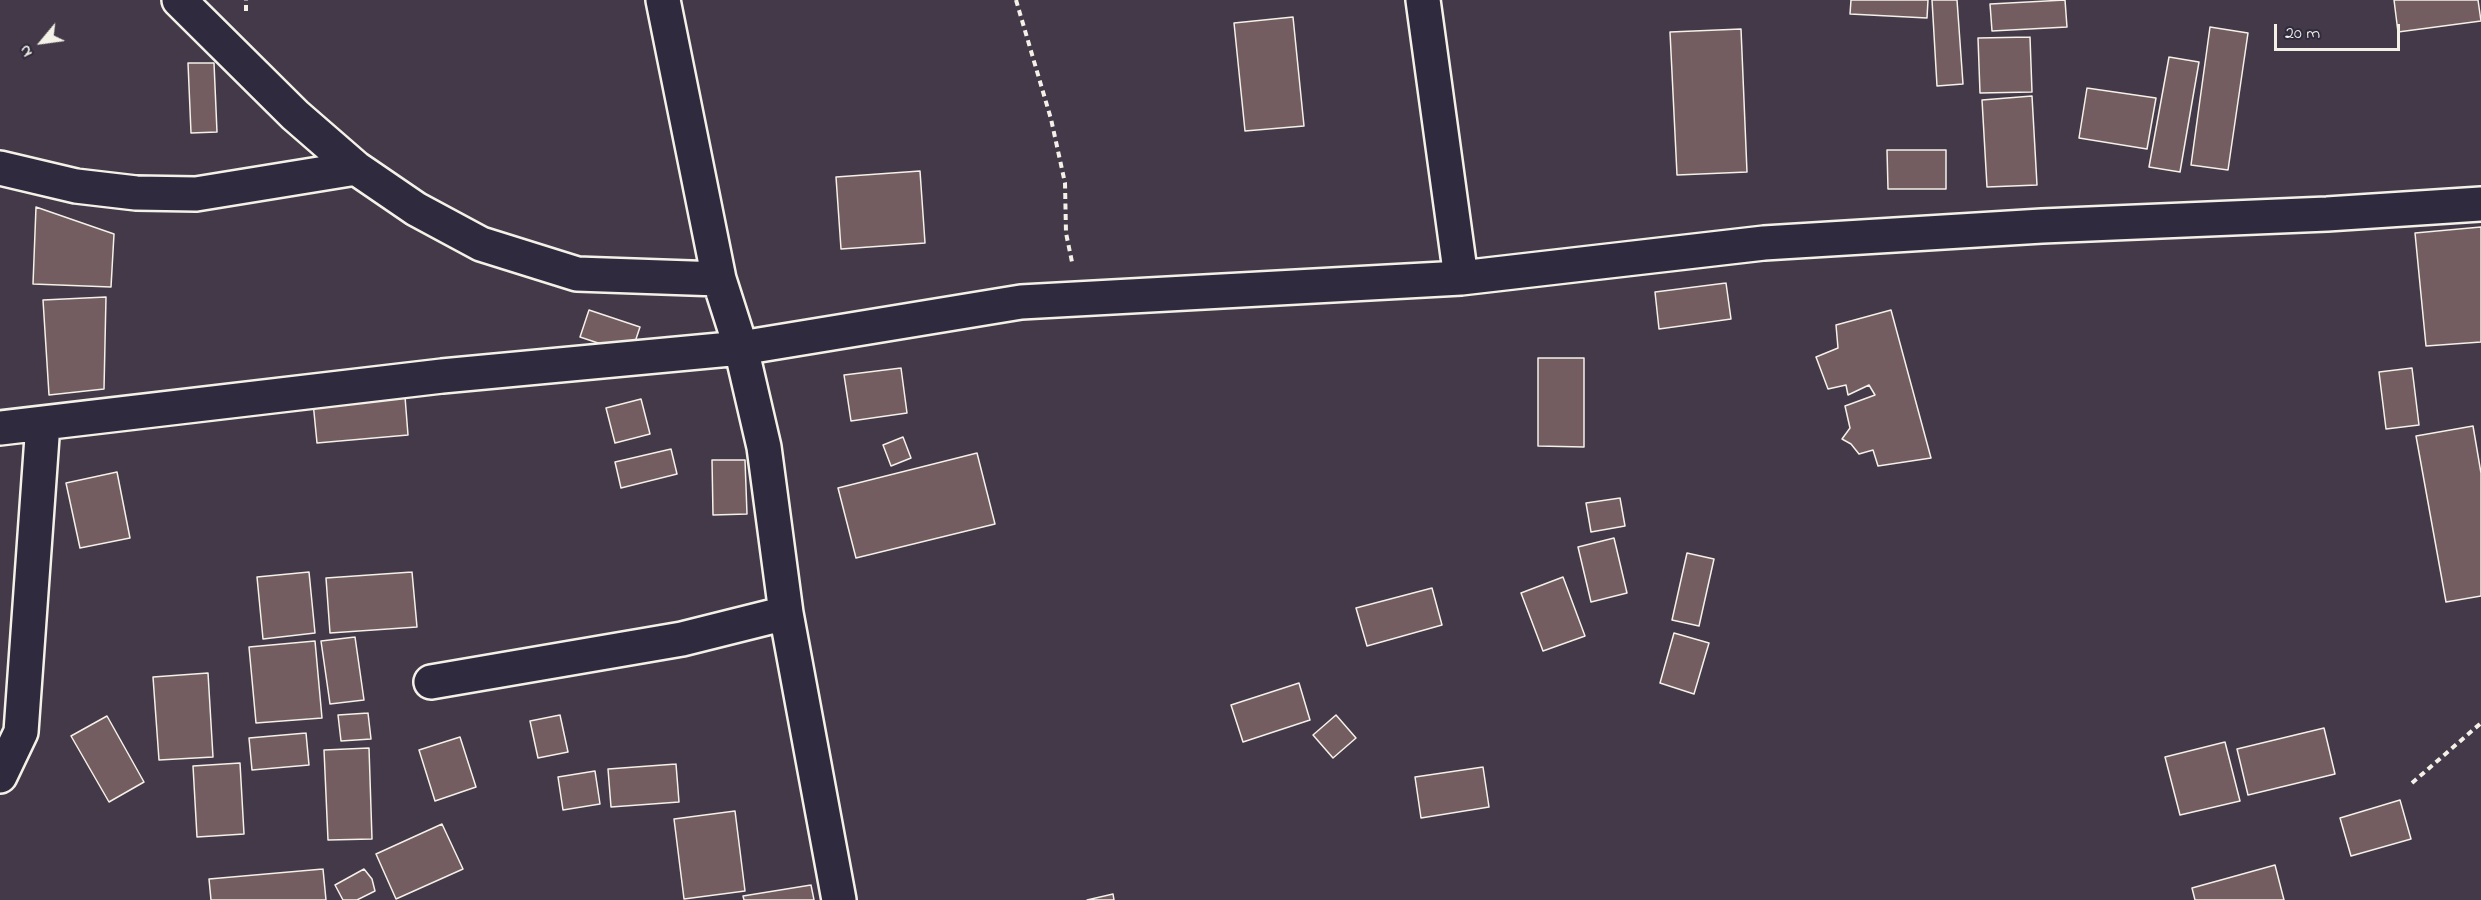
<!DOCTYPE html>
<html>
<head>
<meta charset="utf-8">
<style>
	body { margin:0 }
	#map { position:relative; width:2481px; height:900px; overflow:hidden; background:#433948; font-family:"Indie Flower",sans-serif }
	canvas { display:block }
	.north { position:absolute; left:12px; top:12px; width:60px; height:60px; -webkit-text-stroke:4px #2f2a3d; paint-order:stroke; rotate:241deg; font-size:16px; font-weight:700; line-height:24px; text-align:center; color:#f4f1e8 }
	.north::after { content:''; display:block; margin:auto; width:21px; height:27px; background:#f4f1e8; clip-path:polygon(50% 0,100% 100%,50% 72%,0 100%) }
	.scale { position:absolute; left:2274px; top:24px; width:126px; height:27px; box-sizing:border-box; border:3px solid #f4f1e8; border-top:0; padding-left:8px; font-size:18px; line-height:21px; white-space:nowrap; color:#f4f1e8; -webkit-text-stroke:4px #2f2a3d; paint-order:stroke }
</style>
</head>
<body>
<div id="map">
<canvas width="2481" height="900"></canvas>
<div class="north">N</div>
<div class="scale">20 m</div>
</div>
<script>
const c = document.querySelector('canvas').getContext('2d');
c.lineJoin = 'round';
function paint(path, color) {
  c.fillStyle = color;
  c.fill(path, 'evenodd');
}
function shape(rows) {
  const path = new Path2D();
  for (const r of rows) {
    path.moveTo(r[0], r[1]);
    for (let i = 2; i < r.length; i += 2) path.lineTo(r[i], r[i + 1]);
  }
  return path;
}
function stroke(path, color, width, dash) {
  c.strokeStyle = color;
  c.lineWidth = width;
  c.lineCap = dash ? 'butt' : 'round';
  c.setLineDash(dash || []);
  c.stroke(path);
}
const building = shape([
	[1851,0,1928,0,1927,18,1850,14,1851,0],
	[1932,0,1957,0,1963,84,1937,86,1932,0],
	[2065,0,2067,27,1992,31,1990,4,2065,0],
	[2394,0,2478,0,2481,21,2398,32,2394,0],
	[1293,17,1304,126,1245,131,1234,23,1293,17],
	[2210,27,2248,33,2228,170,2191,165,2210,27],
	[1741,29,1747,172,1677,175,1670,32,1741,29],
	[2030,37,2032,92,1980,93,1978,38,2030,37],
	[2169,57,2199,62,2180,172,2149,167,2169,57],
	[188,63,214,63,217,132,191,133,188,63],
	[2087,88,2156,98,2147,149,2079,138,2087,88],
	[2032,96,2037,185,1987,187,1982,100,2032,96],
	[1887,150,1946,150,1946,189,1888,189,1887,150],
	[920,171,925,243,841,249,836,177,920,171],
	[36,207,114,234,111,287,33,284,36,207],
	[2481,227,2481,342,2426,346,2415,233,2481,227],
	[1726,283,1731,319,1659,329,1655,292,1726,283],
	[106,297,104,389,49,395,43,300,106,297],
	[589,310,640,327,631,354,580,337,589,310],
	[1891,310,1931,458,1878,466,1873,450,1859,454,1851,444,1842,439,1850,428,1845,406,1875,395,1869,385,1848,395,1846,385,1828,389,1816,357,1838,348,1836,325,1891,310],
	[1538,358,1584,358,1584,447,1538,446,1538,358],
	[901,368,907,413,851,421,844,375,901,368],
	[2412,368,2419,425,2386,429,2379,372,2412,368],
	[404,384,408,435,317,443,312,392,404,384],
	[641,399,650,434,615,443,606,408,641,399],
	[2473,426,2481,473,2481,596,2446,602,2416,436,2473,426],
	[903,437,911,458,891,466,883,445,903,437],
	[671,449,677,474,621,488,615,462,671,449],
	[977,453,995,524,856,558,838,488,977,453],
	[712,460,745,460,747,514,713,515,712,460],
	[117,472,130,538,80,548,66,483,117,472],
	[1620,498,1625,526,1591,532,1586,503,1620,498],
	[1614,538,1627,593,1591,602,1578,547,1614,538],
	[1687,553,1714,559,1699,626,1672,620,1687,553],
	[309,572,315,633,263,639,257,577,309,572],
	[412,572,417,627,330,633,326,578,412,572],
	[1563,577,1585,636,1543,651,1521,593,1563,577],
	[1432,588,1442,625,1367,646,1356,608,1432,588],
	[1674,633,1709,643,1694,694,1660,683,1674,633],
	[355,637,364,700,330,704,321,641,355,637],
	[315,641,322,718,256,723,249,647,315,641],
	[208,673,213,757,159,760,153,677,208,673],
	[1299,683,1310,720,1243,742,1231,705,1299,683],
	[368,713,371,739,341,741,338,715,368,713],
	[560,715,568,752,538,758,530,721,560,715],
	[1336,715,1356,738,1333,758,1313,735,1336,715],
	[107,716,144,782,109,802,71,736,107,716],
	[2324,728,2335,774,2248,795,2237,749,2324,728],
	[306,733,309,765,252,770,249,738,306,733],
	[460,737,476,787,435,801,419,750,460,737],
	[2225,742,2240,801,2180,815,2165,757,2225,742],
	[369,748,372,839,328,840,324,750,369,748],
	[240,763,244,834,197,837,193,766,240,763],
	[676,764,679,802,611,807,608,769,676,764],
	[1483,767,1489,807,1421,818,1415,777,1483,767],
	[595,771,600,804,563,810,558,777,595,771],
	[2400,800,2411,839,2351,856,2340,818,2400,800],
	[735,811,745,891,684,899,674,819,735,811],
	[442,824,463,869,396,899,376,854,442,824],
	[2275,865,2284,900,2195,900,2192,888,2275,865],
	[323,869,326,900,211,900,209,879,323,869],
	[364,869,372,879,375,891,357,900,343,900,335,885,364,869],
	[811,885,814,900,744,900,743,896,811,885],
	[1113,894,1114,900,1087,900,1113,894]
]);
paint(building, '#735d61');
stroke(building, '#f4f1e8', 1.5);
const minor = shape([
	[179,0,295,115,356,168,416,209,481,244,577,274,719,279],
	[663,0,719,279,741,348,764,447,786,613,839,900],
	[1423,0,1461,278],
	[0,168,76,186,136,193,196,194,356,168],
	[0,428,442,376,741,348,1021,302,1461,278,1764,243,2042,226,2327,214,2481,204],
	[431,682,682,639,786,613],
	[0,776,21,732,43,423]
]);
stroke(minor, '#f4f1e8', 38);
stroke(shape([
	[1016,0,1051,119,1065,183,1066,233,1072,262],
	[246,11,246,0],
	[2412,783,2481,723]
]), '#f4f1e8', 4, [6, 4.5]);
stroke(minor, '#2f2a3d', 33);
</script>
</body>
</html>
